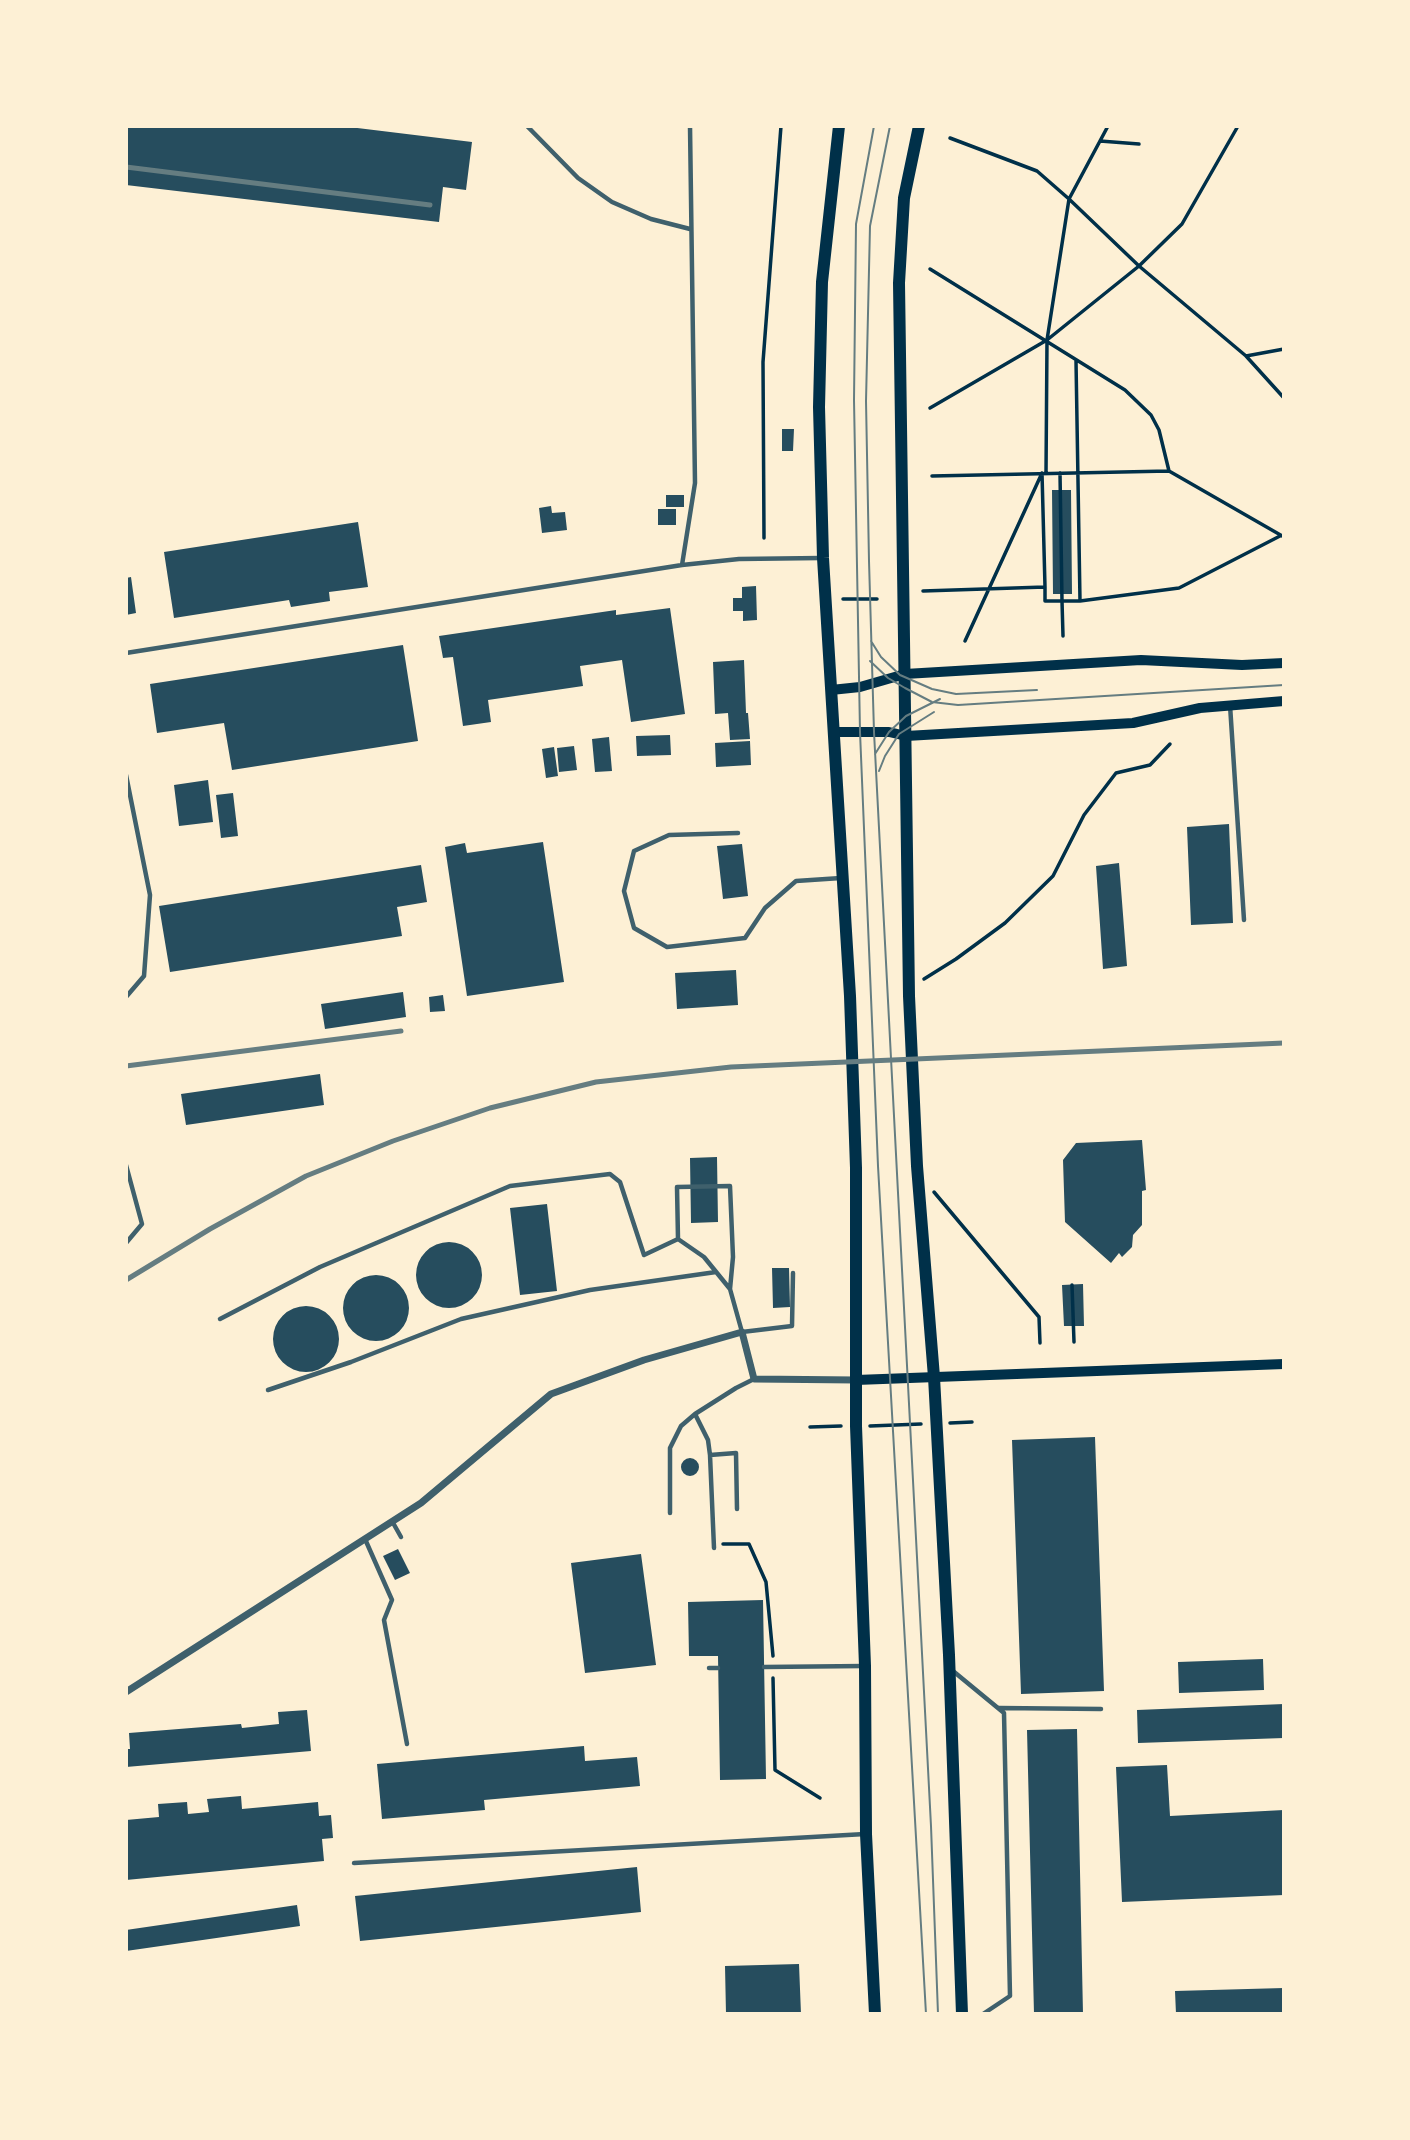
<!DOCTYPE html>
<html>
<head>
<meta charset="utf-8">
<style>
	body { margin:0 }
	#map { position:relative; width:1410px; height:2140px; overflow:hidden; background:#fdf0d5; font-family:"Noto Serif",serif }
	canvas { display:block }
	.frame { position:absolute; inset:0; border:128px solid #fdf0d5; pointer-events:none }
</style>
</head>
<body>
<div id="map">
<canvas width="1410" height="2140"></canvas>
<div class="frame"></div>
</div>
<script>
const c = document.querySelector('canvas').getContext('2d');
c.lineJoin = 'round';
function paint(path, color) {
  c.fillStyle = color;
  c.fill(path, 'evenodd');
}
function shape(rows) {
  const path = new Path2D();
  for (const r of rows) {
    if (r.length === 3) {
      path.moveTo(r[0] + r[2], r[1]);
      path.arc(r[0], r[1], r[2], 0, 2 * Math.PI);
      continue;
    }
    path.moveTo(r[0], r[1]);
    for (let i = 2; i < r.length; i += 2) path.lineTo(r[i], r[i + 1]);
  }
  return path;
}
function stroke(path, color, width, dash) {
  c.strokeStyle = color;
  c.lineWidth = width;
  c.lineCap = dash ? 'butt' : 'round';
  c.setLineDash(dash || []);
  c.stroke(path);
}
paint(shape([
	[126,126,341,126,472,142,466,190,443,187,439,222,126,185],
	[782,429,794,429,793,451,782,451],
	[1052,490,1071,490,1072,594,1053,594],
	[666,495,684,495,684,507,666,507],
	[551,506,552,513,565,512,567,530,542,533,539,508],
	[658,509,676,509,676,525,658,525],
	[358,522,368,587,329,592,330,601,291,607,289,600,174,618,164,552],
	[131,577,136,613,126,615,126,578],
	[756,586,757,620,743,621,743,611,733,611,733,598,742,598,742,587],
	[670,608,685,714,631,722,622,660,580,666,583,686,488,700,491,722,463,726,453,657,443,658,439,636,616,610,616,615],
	[403,645,418,741,232,770,224,723,157,733,150,684],
	[744,660,746,713,748,713,750,739,730,740,728,713,715,714,713,662],
	[670,735,671,755,637,756,636,736],
	[609,737,612,771,595,772,592,739],
	[750,741,751,765,716,767,715,743],
	[574,746,577,770,559,772,557,748],
	[554,747,558,776,546,778,542,749],
	[208,780,213,822,179,826,174,785],
	[233,793,238,836,221,838,216,795],
	[1229,824,1233,923,1191,925,1187,827],
	[543,842,564,982,467,996,445,847,465,843,467,853],
	[742,844,748,896,723,899,717,846],
	[1119,863,1127,966,1103,969,1096,866],
	[421,865,427,902,397,907,402,936,170,972,159,906],
	[736,970,738,1005,677,1009,675,973],
	[403,992,406,1017,325,1029,321,1004],
	[443,995,445,1011,430,1012,429,997],
	[320,1074,324,1105,186,1125,181,1094],
	[1142,1140,1146,1190,1142,1191,1142,1225,1133,1235,1132,1247,1122,1257,1119,1253,1111,1263,1065,1222,1063,1160,1076,1143],
	[717,1157,718,1222,691,1223,690,1158],
	[547,1204,557,1291,520,1295,510,1208],
	[449,1275,33],
	[772,1268,789,1268,790,1307,773,1308],
	[376,1308,33],
	[1083,1284,1084,1326,1064,1326,1062,1285],
	[306,1339,33],
	[1095,1437,1104,1691,1021,1694,1012,1440],
	[690,1467,9],
	[398,1549,410,1573,395,1580,383,1556],
	[641,1554,656,1665,585,1673,571,1563],
	[763,1600,766,1779,720,1780,718,1656,689,1656,688,1602],
	[1263,1659,1264,1690,1179,1693,1178,1662],
	[1284,1704,1284,1738,1138,1743,1137,1710],
	[307,1710,311,1751,126,1767,126,1749,130,1749,129,1733,241,1724,242,1728,279,1724,278,1712],
	[1077,1729,1083,2014,1034,2014,1027,1730],
	[584,1746,585,1761,637,1757,640,1786,484,1800,485,1810,382,1819,377,1764],
	[1167,1765,1170,1816,1284,1810,1284,1895,1122,1902,1116,1767],
	[241,1796,242,1809,318,1802,319,1816,331,1815,333,1838,322,1839,324,1861,126,1880,126,1820,159,1817,158,1804,187,1802,188,1814,209,1812,207,1799],
	[637,1867,641,1912,360,1941,355,1896],
	[297,1905,300,1926,126,1951,126,1930],
	[799,1964,801,2014,726,2014,725,1966],
	[1284,1988,1282,2014,1176,2014,1175,1991]
]), '#264d5e');
stroke(shape([
	[950,138,1037,171,1069,199,1108,126],
	[1100,141,1139,144],
	[930,269,1125,390,1151,415,1159,430,1169,471,1284,537],
	[1246,356,1284,349],
	[1076,361,1080,601],
	[930,408,1047,340,1139,266,1182,224,1238,126],
	[1046,473,1047,340,1069,199,1139,266,1246,356,1284,398],
	[1060,473,1062,601,1080,601,1179,588,1280,536],
	[932,476,1169,471],
	[764,538,763,362,781,126],
	[923,591,1045,587,1045,601,1062,601,1063,636],
	[843,599,877,599],
	[965,641,1042,473,1045,587],
	[924,979,956,959,1005,923,1053,876,1084,815,1116,773,1150,765,1170,744],
	[934,1192,1039,1317,1040,1343],
	[1072,1285,1074,1342],
	[950,1423,972,1422],
	[870,1426,921,1424],
	[810,1427,841,1426],
	[723,1544,749,1544,766,1582,773,1656],
	[773,1678,775,1770,820,1798]
]), '#003049', 3.5);
stroke(shape([
	[527,126,578,178,612,202,651,219,690,229],
	[682,565,695,483,690,126],
	[126,653,682,565,739,559,821,558],
	[1230,705,1244,920],
	[126,775,150,895,144,976,126,997],
	[738,833,669,835,634,851,624,891,634,928,667,947,745,938,765,908,796,881,841,878],
	[126,1165,142,1224,126,1243],
	[730,1289,733,1257,730,1186,677,1187,678,1239,704,1257,730,1289,742,1332,792,1326,793,1273],
	[220,1319,320,1267,510,1186,610,1174,620,1182,644,1255,678,1239],
	[268,1390,351,1362,461,1319,590,1290,716,1272],
	[710,1455,736,1453,737,1509],
	[670,1513,670,1448,681,1426,695,1414],
	[392,1521,401,1537],
	[365,1539,392,1600,384,1620,407,1744],
	[714,1548,710,1455,708,1440,695,1414,736,1388,754,1379],
	[764,1667,864,1666],
	[709,1668,718,1668],
	[953,1671,1004,1713,1010,1996,983,2014],
	[999,1708,1101,1709],
	[354,1863,865,1834]
]), '#3f606c', 4.5);
stroke(shape([
	[126,1692,421,1503,551,1394,644,1360,742,1332,754,1379,856,1380]
]), '#3f606c', 7);
stroke(shape([
	[831,690,860,687,905,674,1141,660,1242,665,1284,663],
	[833,732,889,732,906,736,1133,723,1200,708,1284,701],
	[856,1380,1284,1364]
]), '#003049', 10);
stroke(shape([
	[839,126,822,282,819,407,823,558,850,996,856,1168,856,1426,865,1666,866,1834,875,2014],
	[919,126,904,198,899,283,909,996,917,1166,934,1377,949,1655,962,2014]
]), '#003049', 12);
stroke(shape([
	[874,126,856,224,854,400,860,732,878,1166,926,2014],
	[890,126,870,226,866,401,869,561,874,732,931,1826,938,2014],
	[871,641,881,657,900,675,932,689,956,694,1037,690],
	[870,661,888,678,905,688,932,702,958,705,1284,685],
	[875,754,889,732,906,716,940,699],
	[879,771,885,756,899,734,934,712]
]), '#657d81', 2);
stroke(shape([
	[126,167,430,205],
	[126,1066,401,1031],
	[126,1280,210,1229,306,1176,393,1141,490,1108,596,1082,731,1067,1284,1043]
]), '#657d81', 5);
</script>
</body>
</html>
